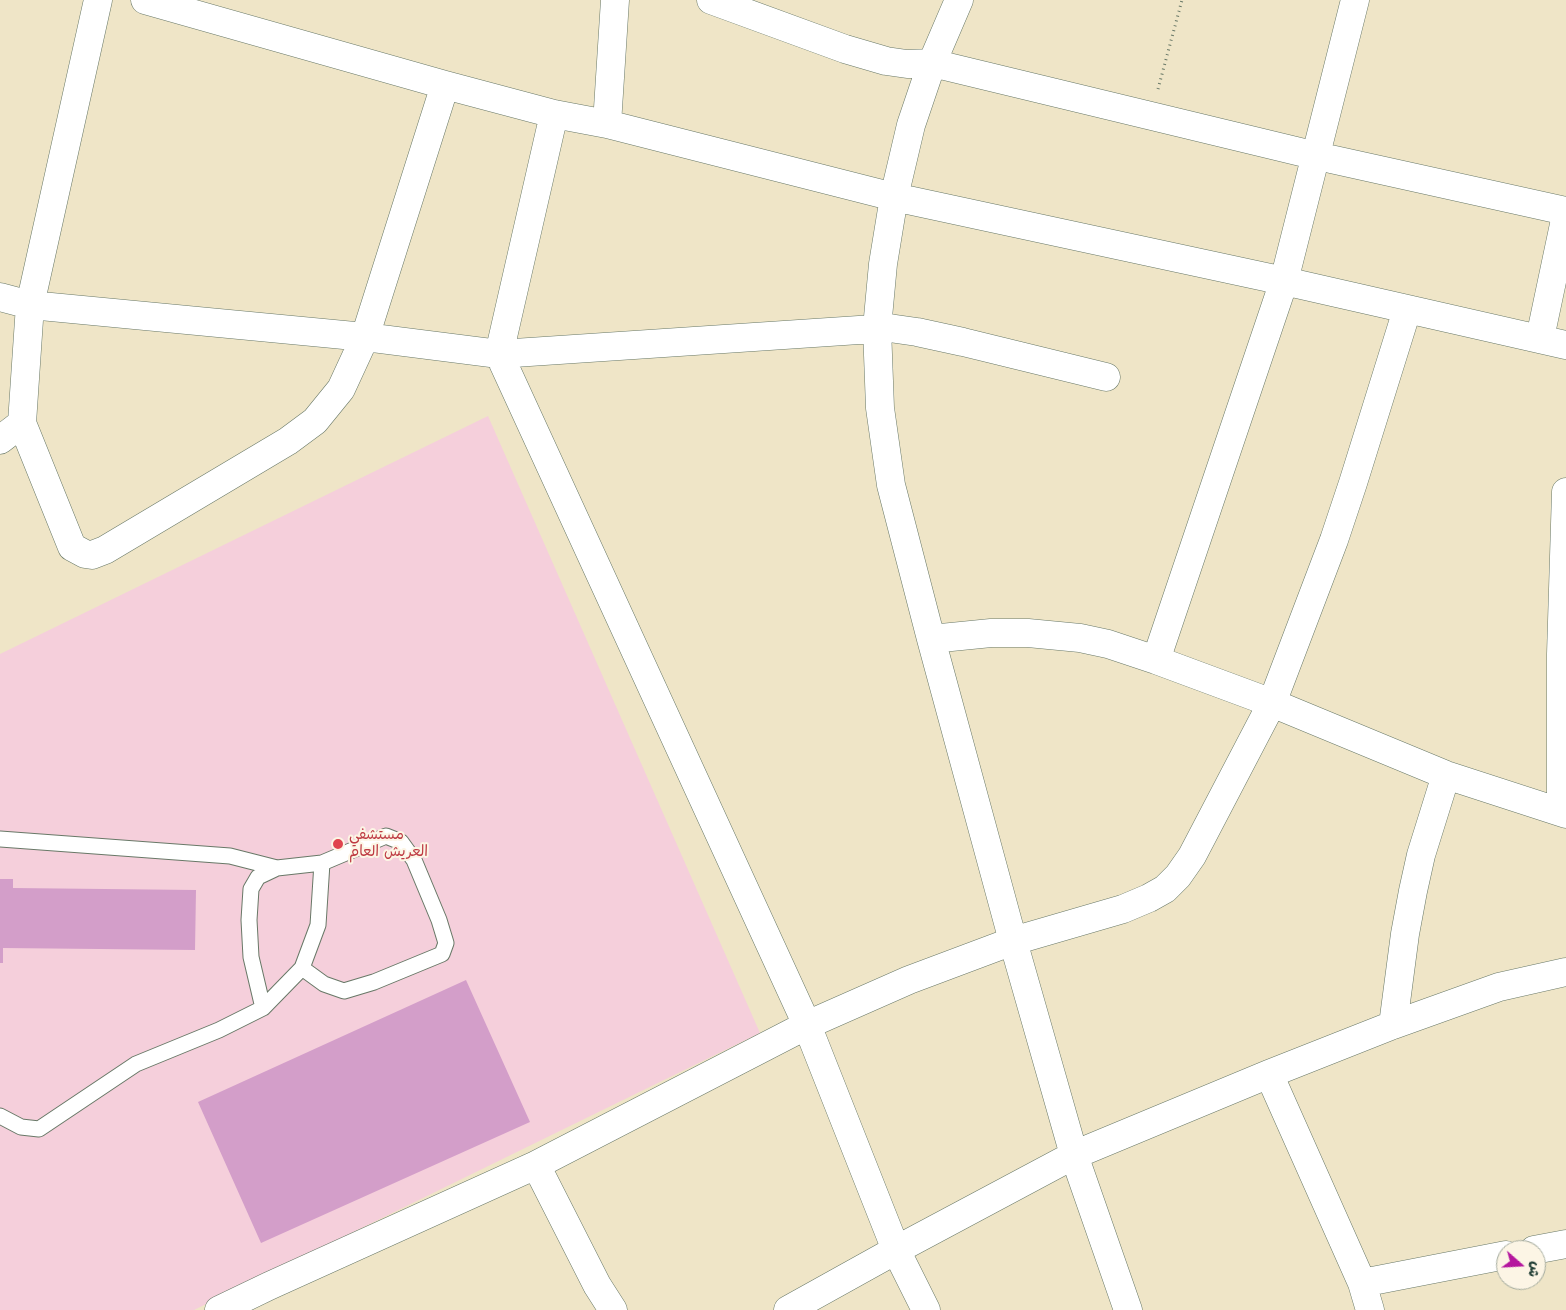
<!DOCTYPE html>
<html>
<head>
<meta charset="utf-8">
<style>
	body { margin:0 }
	#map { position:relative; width:1566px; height:1310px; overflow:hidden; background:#efe5c7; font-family:"Comic Neue","Playpen Sans Arabic",sans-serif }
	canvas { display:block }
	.north { position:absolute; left:1496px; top:1240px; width:50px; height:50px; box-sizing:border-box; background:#fcf5e5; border:1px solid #a4ab9e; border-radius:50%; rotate:109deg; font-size:14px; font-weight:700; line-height:20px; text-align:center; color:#1f3d34 }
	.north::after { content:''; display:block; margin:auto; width:18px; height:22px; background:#b5179e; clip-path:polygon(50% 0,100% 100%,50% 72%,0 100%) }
</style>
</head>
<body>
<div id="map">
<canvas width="1566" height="1310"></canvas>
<div class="north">ش</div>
</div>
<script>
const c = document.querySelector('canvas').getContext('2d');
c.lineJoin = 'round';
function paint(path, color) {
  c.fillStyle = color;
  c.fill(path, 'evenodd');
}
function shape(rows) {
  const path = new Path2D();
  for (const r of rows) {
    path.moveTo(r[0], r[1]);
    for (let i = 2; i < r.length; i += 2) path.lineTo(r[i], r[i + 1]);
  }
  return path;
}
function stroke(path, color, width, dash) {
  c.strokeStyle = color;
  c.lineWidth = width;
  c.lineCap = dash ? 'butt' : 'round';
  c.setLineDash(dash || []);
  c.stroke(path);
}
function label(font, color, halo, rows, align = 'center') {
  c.font = font + ' "Comic Neue","Playpen Sans Arabic",sans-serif';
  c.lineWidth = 4;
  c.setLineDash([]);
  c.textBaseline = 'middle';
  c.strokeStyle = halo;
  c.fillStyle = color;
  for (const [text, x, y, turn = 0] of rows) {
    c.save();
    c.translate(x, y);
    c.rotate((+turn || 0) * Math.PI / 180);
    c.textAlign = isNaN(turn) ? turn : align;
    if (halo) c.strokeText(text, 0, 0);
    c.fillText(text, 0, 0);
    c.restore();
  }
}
paint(shape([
	[488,416,760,1033,194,1310,0,1310,0,654]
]), '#f5cfdb');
paint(shape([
	[0,879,13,879,13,888,196,890,195,950,3,948,3,963,0,963],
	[466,980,530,1122,261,1243,198,1102]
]), '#d39ec9');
const lane = shape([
	[0,839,230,856,277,868,322,863,386,836,401,842,414,860,439,920,446,943,442,954,374,982,344,991,324,984,302,968],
	[263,1008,251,957,249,920,251,889,258,877,277,868],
	[0,1116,21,1127,39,1129,136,1064,219,1030,263,1008,302,968,318,925,322,863]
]);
const street = shape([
	[98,0,30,305,22,423,72,547,85,554,92,555,105,550,288,441,315,421,341,389,365,337,445,85],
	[145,0,445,85,554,114,607,124,894,197,1284,281,1566,345],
	[711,0,845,49,886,61,907,64,932,63,1317,156,1566,211],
	[959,0,932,63,911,125,894,197,883,264,877,328,880,408,891,485,931,639,1013,941,1074,1155,1128,1310],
	[554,114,499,354,807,1025,896,1250,926,1310],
	[607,124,615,0],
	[0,297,30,305,365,337,499,354,889,328,917,332,963,342,1106,377],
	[1540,338,1566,215],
	[0,440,22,423],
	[931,639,991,633,1028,633,1080,638,1108,644,1156,660,1272,703,1446,775,1566,814],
	[1156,660,1284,281,1355,0],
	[1561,812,1561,654,1566,492],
	[1393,1025,1405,934,1413,891,1421,855,1446,775],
	[1269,1074,1362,1283,1370,1310],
	[536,1165,597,1285,613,1310],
	[1534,1250,1566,1244],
	[1362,1283,1506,1255],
	[219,1310,269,1286,536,1165,807,1025,909,980,1013,941,1123,909,1149,898,1165,889,1178,876,1192,856,1272,703,1334,540,1353,483,1407,310],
	[788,1310,896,1250,1074,1155,1269,1074,1393,1025,1499,987,1566,972]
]);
stroke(lane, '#687867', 17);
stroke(street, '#687867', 29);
stroke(shape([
	[1158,89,1182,0]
]), '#687867', 3, [1, 4]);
stroke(lane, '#fff', 15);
stroke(street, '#fff', 28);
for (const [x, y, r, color] of [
	[338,844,6,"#e0444e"]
]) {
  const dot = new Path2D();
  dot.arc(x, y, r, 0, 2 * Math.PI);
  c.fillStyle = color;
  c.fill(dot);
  stroke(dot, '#fcf5e5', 2);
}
label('15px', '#be3a42', '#fcf5e5', [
	["مستشفي",349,835],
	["العريش العام",349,852]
], 'left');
</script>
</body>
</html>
